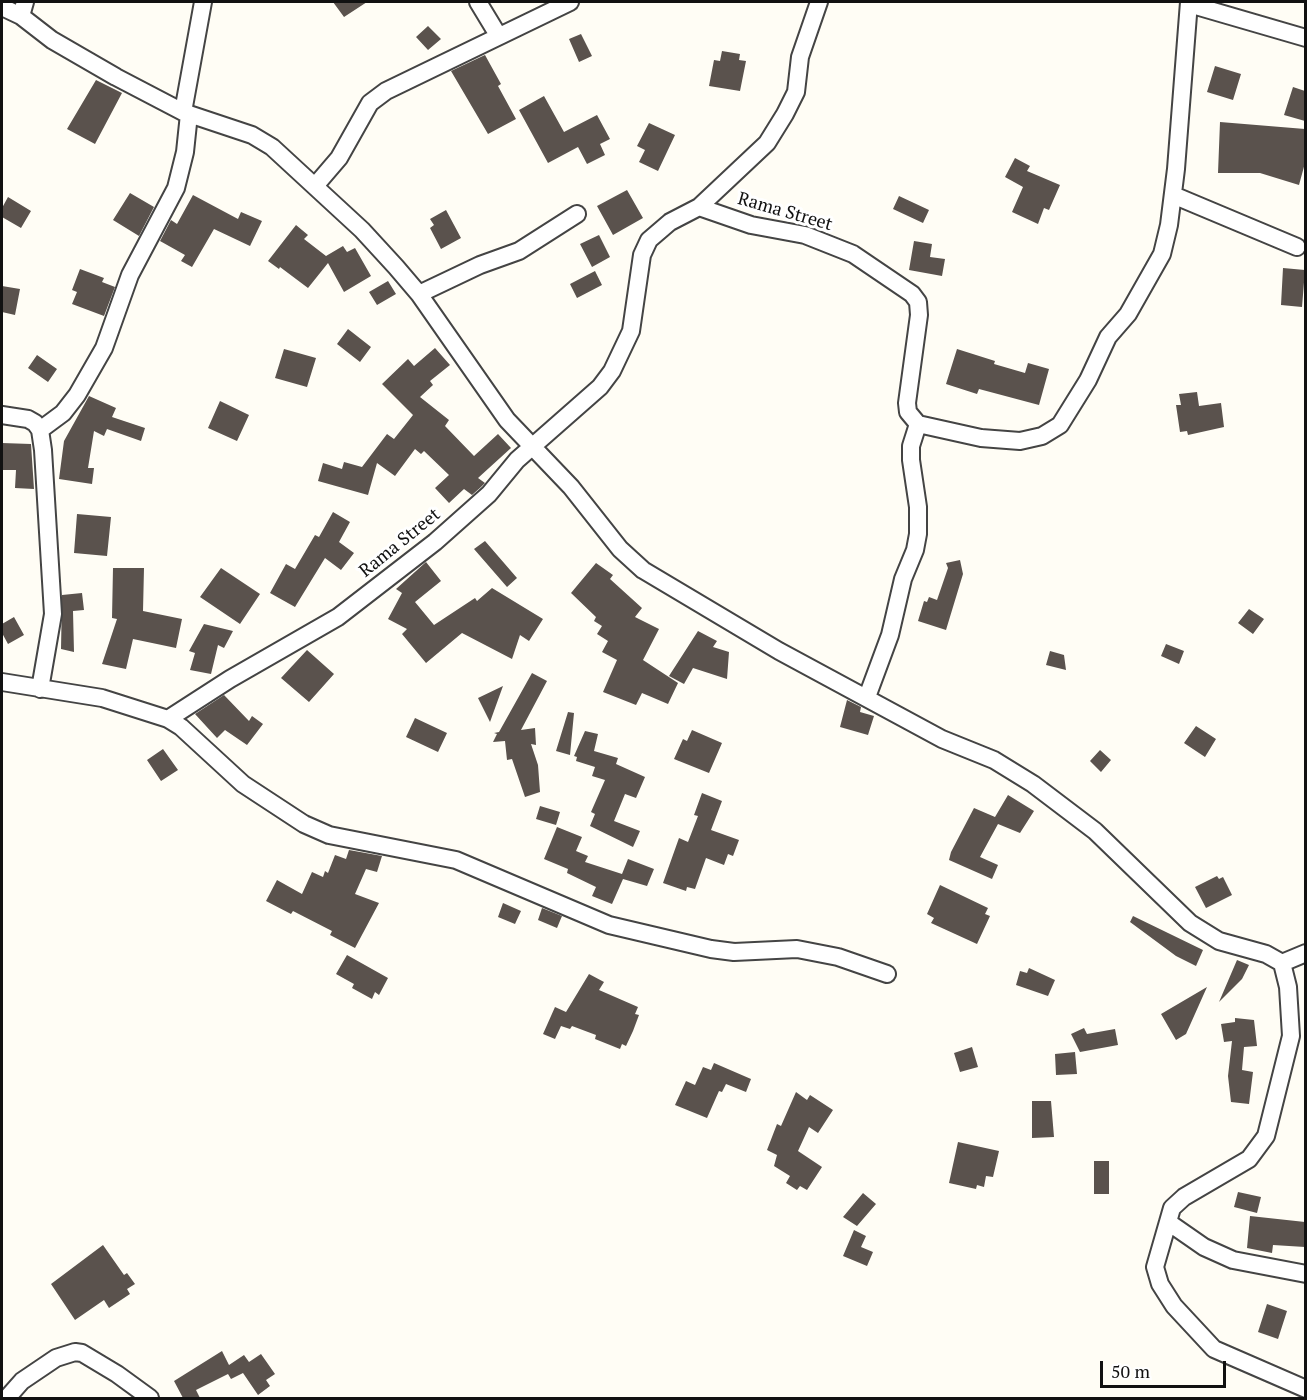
<!DOCTYPE html>
<html>
<head>
<meta charset="utf-8">
<style>
	body { margin:0 }
	#map { position:relative; width:1307px; height:1400px; overflow:hidden; background:#fffdf5; font-family:"PT Serif",serif }
	canvas { display:block }
	.frame { position:absolute; inset:0; border:3px solid #111; pointer-events:none }
	.scale { position:absolute; left:1100px; top:1361px; width:126px; height:27px; box-sizing:border-box; border:3px solid #111; border-top:0; padding-left:8px; font-size:18px; line-height:21px; white-space:nowrap; color:#111; -webkit-text-stroke:4px #fff; paint-order:stroke }
</style>
</head>
<body>
<div id="map">
<canvas width="1307" height="1400"></canvas>
<div class="frame"></div>
<div class="scale">50 m</div>
</div>
<script>
const c = document.querySelector('canvas').getContext('2d');
c.lineJoin = 'round';
function paint(path, color) {
  c.fillStyle = color;
  c.fill(path, 'evenodd');
}
function shape(rows) {
  const path = new Path2D();
  for (const r of rows) {
    path.moveTo(r[0], r[1]);
    for (let i = 2; i < r.length; i += 2) path.lineTo(r[i], r[i + 1]);
  }
  return path;
}
function stroke(path, color, width, dash) {
  c.strokeStyle = color;
  c.lineWidth = width;
  c.lineCap = dash ? 'butt' : 'round';
  c.setLineDash(dash || []);
  c.stroke(path);
}
function label(font, color, halo, rows, align = 'center') {
  c.font = font + ' "PT Serif",serif';
  c.lineWidth = 6;
  c.setLineDash([]);
  c.textBaseline = 'middle';
  c.strokeStyle = halo;
  c.fillStyle = color;
  for (const [text, x, y, turn = 0] of rows) {
    c.save();
    c.translate(x, y);
    c.rotate((+turn || 0) * Math.PI / 180);
    c.textAlign = isNaN(turn) ? turn : align;
    if (halo) c.strokeText(text, 0, 0);
    c.fillText(text, 0, 0);
    c.restore();
  }
}
paint(shape([
	[333,2,367,2,344,17],
	[428,26,441,39,428,50,416,37],
	[581,34,592,56,579,62,569,39],
	[722,51,740,54,739,60,746,61,740,91,709,86,714,60,720,61],
	[485,55,501,84,498,86,516,119,488,134,451,71],
	[1215,66,1241,74,1233,100,1207,92],
	[96,80,122,93,95,144,67,129],
	[1293,87,1305,91,1305,121,1284,115],
	[544,96,564,132,597,115,610,139,600,144,605,155,587,164,578,147,548,163,519,110],
	[1220,122,1305,129,1305,163,1299,185,1260,173,1218,173],
	[649,123,675,135,658,171,639,162,645,150,637,146],
	[1015,158,1030,166,1027,171,1060,185,1049,210,1044,208,1038,224,1012,212,1023,187,1005,177],
	[627,190,643,218,613,235,597,206],
	[130,193,154,207,139,236,113,220],
	[193,195,238,219,241,212,262,221,250,246,214,229,192,267,181,261,185,255,160,241,171,220,177,224],
	[899,196,929,210,923,223,893,209],
	[8,197,31,211,21,228,2,217,2,208],
	[446,210,461,238,441,249,430,228,434,225,430,219],
	[296,225,308,235,304,239,326,256,343,246,347,252,355,248,371,276,344,292,328,263,308,288,280,267,279,269,268,261],
	[599,235,610,257,592,267,580,244],
	[914,241,932,244,930,257,945,259,942,276,909,270],
	[1283,268,1305,270,1302,307,1281,305],
	[80,269,104,278,102,282,115,287,104,316,72,304,77,292,72,290],
	[595,271,602,285,577,298,570,284],
	[388,281,396,294,377,305,369,292],
	[2,286,20,289,15,315,2,312],
	[348,329,371,347,360,362,337,344],
	[435,348,450,365,430,381,433,385,420,397,449,420,445,426,474,456,498,434,511,448,478,478,485,483,481,487,472,495,464,489,449,503,435,488,449,475,424,451,421,454,415,449,395,476,377,463,368,495,318,481,323,463,342,469,344,462,362,467,387,434,394,439,413,415,382,384,408,359,414,366],
	[284,349,316,358,307,387,275,378],
	[957,349,995,361,994,364,1025,373,1028,363,1049,369,1039,405,979,389,977,394,946,384],
	[37,355,57,369,48,382,28,368],
	[1197,392,1199,406,1221,403,1224,427,1188,435,1187,431,1180,432,1176,405,1181,405,1179,394],
	[89,396,116,408,112,417,145,428,141,441,107,429,104,436,94,431,88,468,94,468,92,484,59,479,64,441],
	[220,401,249,415,237,441,208,428],
	[2,443,31,444,34,489,15,488,16,470,2,470],
	[333,512,350,522,339,542,354,553,341,570,325,558,295,607,270,593,286,564,295,569,315,535,319,537],
	[77,514,111,517,107,556,74,553],
	[485,541,517,578,507,587,474,549],
	[960,560,963,574,946,630,918,621,924,601,927,602,929,597,937,600,948,568,946,563],
	[426,562,441,581,415,602,434,625,475,598,477,601,492,588,543,619,529,641,520,635,512,659,462,633,426,663,402,634,407,629,388,619,402,593,396,589],
	[596,563,613,575,610,579,642,608,635,617,659,629,643,660,678,683,668,704,642,693,636,705,603,692,617,660,602,652,608,641,597,634,602,626,594,621,596,617,571,593],
	[113,568,144,568,143,611,182,619,176,648,133,639,126,669,102,664,117,619,112,618],
	[221,568,260,594,240,624,200,597],
	[82,593,84,610,73,611,74,652,61,649,62,595],
	[1249,609,1264,619,1253,634,1238,623],
	[14,617,24,635,8,644,2,633,2,624],
	[204,624,233,631,224,648,218,645,211,674,190,670,195,653,189,651],
	[698,631,717,641,713,647,729,652,727,679,693,668,684,684,669,676],
	[1166,644,1184,651,1179,664,1161,656],
	[307,650,334,674,309,702,281,678],
	[1050,651,1064,655,1066,670,1046,665],
	[532,673,547,681,521,730,535,728,536,745,531,744,538,765,540,792,525,797,512,759,507,760,505,741,493,742,497,734,494,733,499,732],
	[503,686,490,722,478,698],
	[224,695,249,721,252,716,263,724,247,745,225,730,217,738,195,714],
	[847,700,861,707,860,712,874,716,868,735,840,727],
	[568,712,574,713,570,755,556,751],
	[415,718,447,733,438,752,406,737],
	[1196,726,1216,739,1205,757,1184,743],
	[692,730,722,743,709,773,674,759,683,739,687,741],
	[585,731,598,734,594,751,618,758,616,764,645,777,636,798,625,794,614,821,640,831,633,847,590,826,595,814,591,812,605,780,592,776,595,767,576,761,577,757,574,756],
	[163,749,178,770,161,781,147,760],
	[1100,750,1111,760,1101,772,1090,761],
	[702,793,722,801,711,830,739,840,733,856,728,854,724,865,706,858,695,889,687,887,686,891,663,883,679,838,688,842,698,816,694,815],
	[1008,795,1034,811,1020,833,998,824,980,857,998,865,992,879,949,860,951,852,974,808,995,817],
	[540,806,560,812,556,825,536,819],
	[557,827,582,837,576,851,588,856,585,862,622,874,628,859,654,869,647,886,623,879,612,904,592,896,596,887,567,873,568,869,544,859],
	[349,850,382,856,377,872,366,869,355,894,379,903,355,948,330,935,332,931,293,911,291,914,266,901,277,880,302,894,312,872,323,877,325,871,328,873,335,855,346,859],
	[1217,876,1219,879,1223,877,1232,895,1206,908,1195,887],
	[940,885,988,908,985,914,990,916,977,944,931,923,934,918,927,914],
	[503,903,521,911,515,924,498,917],
	[542,908,562,916,557,928,538,920],
	[1133,916,1203,950,1196,966,1176,956,1130,922],
	[347,955,388,978,379,995,375,992,372,999,352,988,354,984,336,974],
	[1237,960,1249,965,1242,979,1219,1002],
	[1029,968,1055,980,1048,996,1016,985,1020,971,1027,973],
	[589,974,604,982,599,990,638,1007,635,1014,639,1015,633,1031,626,1046,622,1044,620,1049,595,1039,596,1035,572,1026,570,1029,561,1026,555,1039,543,1034,555,1007,566,1012],
	[1207,987,1186,1034,1176,1040,1161,1014],
	[1235,1018,1254,1020,1257,1046,1244,1047,1242,1070,1253,1072,1249,1104,1231,1102,1228,1076,1232,1041,1224,1042,1221,1024,1235,1022],
	[1084,1028,1087,1034,1115,1029,1118,1045,1080,1052,1071,1034],
	[972,1047,978,1067,960,1072,954,1053],
	[1075,1052,1077,1074,1056,1075,1055,1054],
	[714,1063,751,1079,746,1092,726,1084,722,1092,719,1091,707,1118,675,1105,686,1081,695,1085,703,1067,711,1070],
	[796,1092,807,1100,810,1095,833,1110,818,1133,809,1127,798,1151,822,1167,807,1190,800,1186,797,1190,786,1183,790,1176,774,1166,777,1155,767,1150,777,1124,781,1126],
	[1032,1101,1051,1101,1054,1137,1032,1138],
	[958,1142,999,1151,993,1177,986,1176,984,1187,977,1185,976,1189,949,1183],
	[1094,1161,1109,1161,1109,1194,1094,1194],
	[1238,1192,1261,1197,1257,1213,1234,1207],
	[863,1193,876,1204,857,1226,843,1217],
	[1250,1216,1305,1222,1305,1247,1273,1245,1272,1253,1247,1248],
	[854,1230,866,1236,861,1247,873,1252,867,1266,843,1256],
	[103,1245,124,1275,127,1273,135,1284,127,1289,130,1294,109,1308,104,1300,75,1320,51,1284],
	[1267,1304,1287,1311,1278,1339,1258,1332],
	[222,1351,229,1365,244,1355,249,1362,261,1354,275,1374,266,1380,270,1386,258,1395,243,1373,231,1379,228,1374,196,1390,200,1398,183,1398,174,1381]
]), '#5a524d');
const minor = shape([
	[478,2,498,35],
	[1189,4,1306,38],
	[2,7,21,16,52,40,116,77,183,112,252,135,272,147,362,230,396,267,419,294,507,420,571,487,620,549,643,570,779,651,942,739,994,760,1033,784,1095,831,1190,923,1219,941,1266,954,1282,963,1288,987,1291,1036,1266,1136,1249,1159,1184,1197,1172,1208,1155,1267,1160,1284,1174,1306,1214,1349,1306,1389],
	[21,16,25,2],
	[183,112,203,2],
	[315,186,339,158,370,103,386,91,570,2],
	[1173,195,1297,247],
	[699,207,767,143,785,114,796,92,800,57,819,2],
	[419,294,480,265,519,251,577,214],
	[2,415,28,419,35,423,40,430,43,450,53,614,40,689],
	[40,430,63,413,77,395,104,348,130,275,176,188,185,152,189,114],
	[2,682,102,698,168,719,181,727,243,784,304,824,329,835,456,860,609,925,711,949,734,952,797,949,838,957,887,974],
	[867,697,890,635,903,579,915,550,918,534,918,507,911,460,911,446,918,424],
	[168,719,230,679,338,617,435,542,489,494,517,460,600,387,612,371,631,331,642,255,649,240,670,222,699,207,751,225,805,235,853,254,912,294,918,302,919,315,907,403,908,412,918,424,981,438,1020,441,1042,436,1060,425,1088,380,1108,337,1128,314,1162,254,1169,225,1176,169,1189,2],
	[1282,963,1306,953],
	[1168,1222,1204,1247,1233,1260,1306,1274],
	[7,1398,22,1381,56,1358,75,1352,82,1353,117,1374,150,1398]
]);
stroke(minor, '#444', 20);
stroke(minor, '#fff', 16);
label('18px', '#111', '#fff', [
	["Rama Street",785,212,16],
	["Rama Street",400,543,-39]
]);
</script>
</body>
</html>
